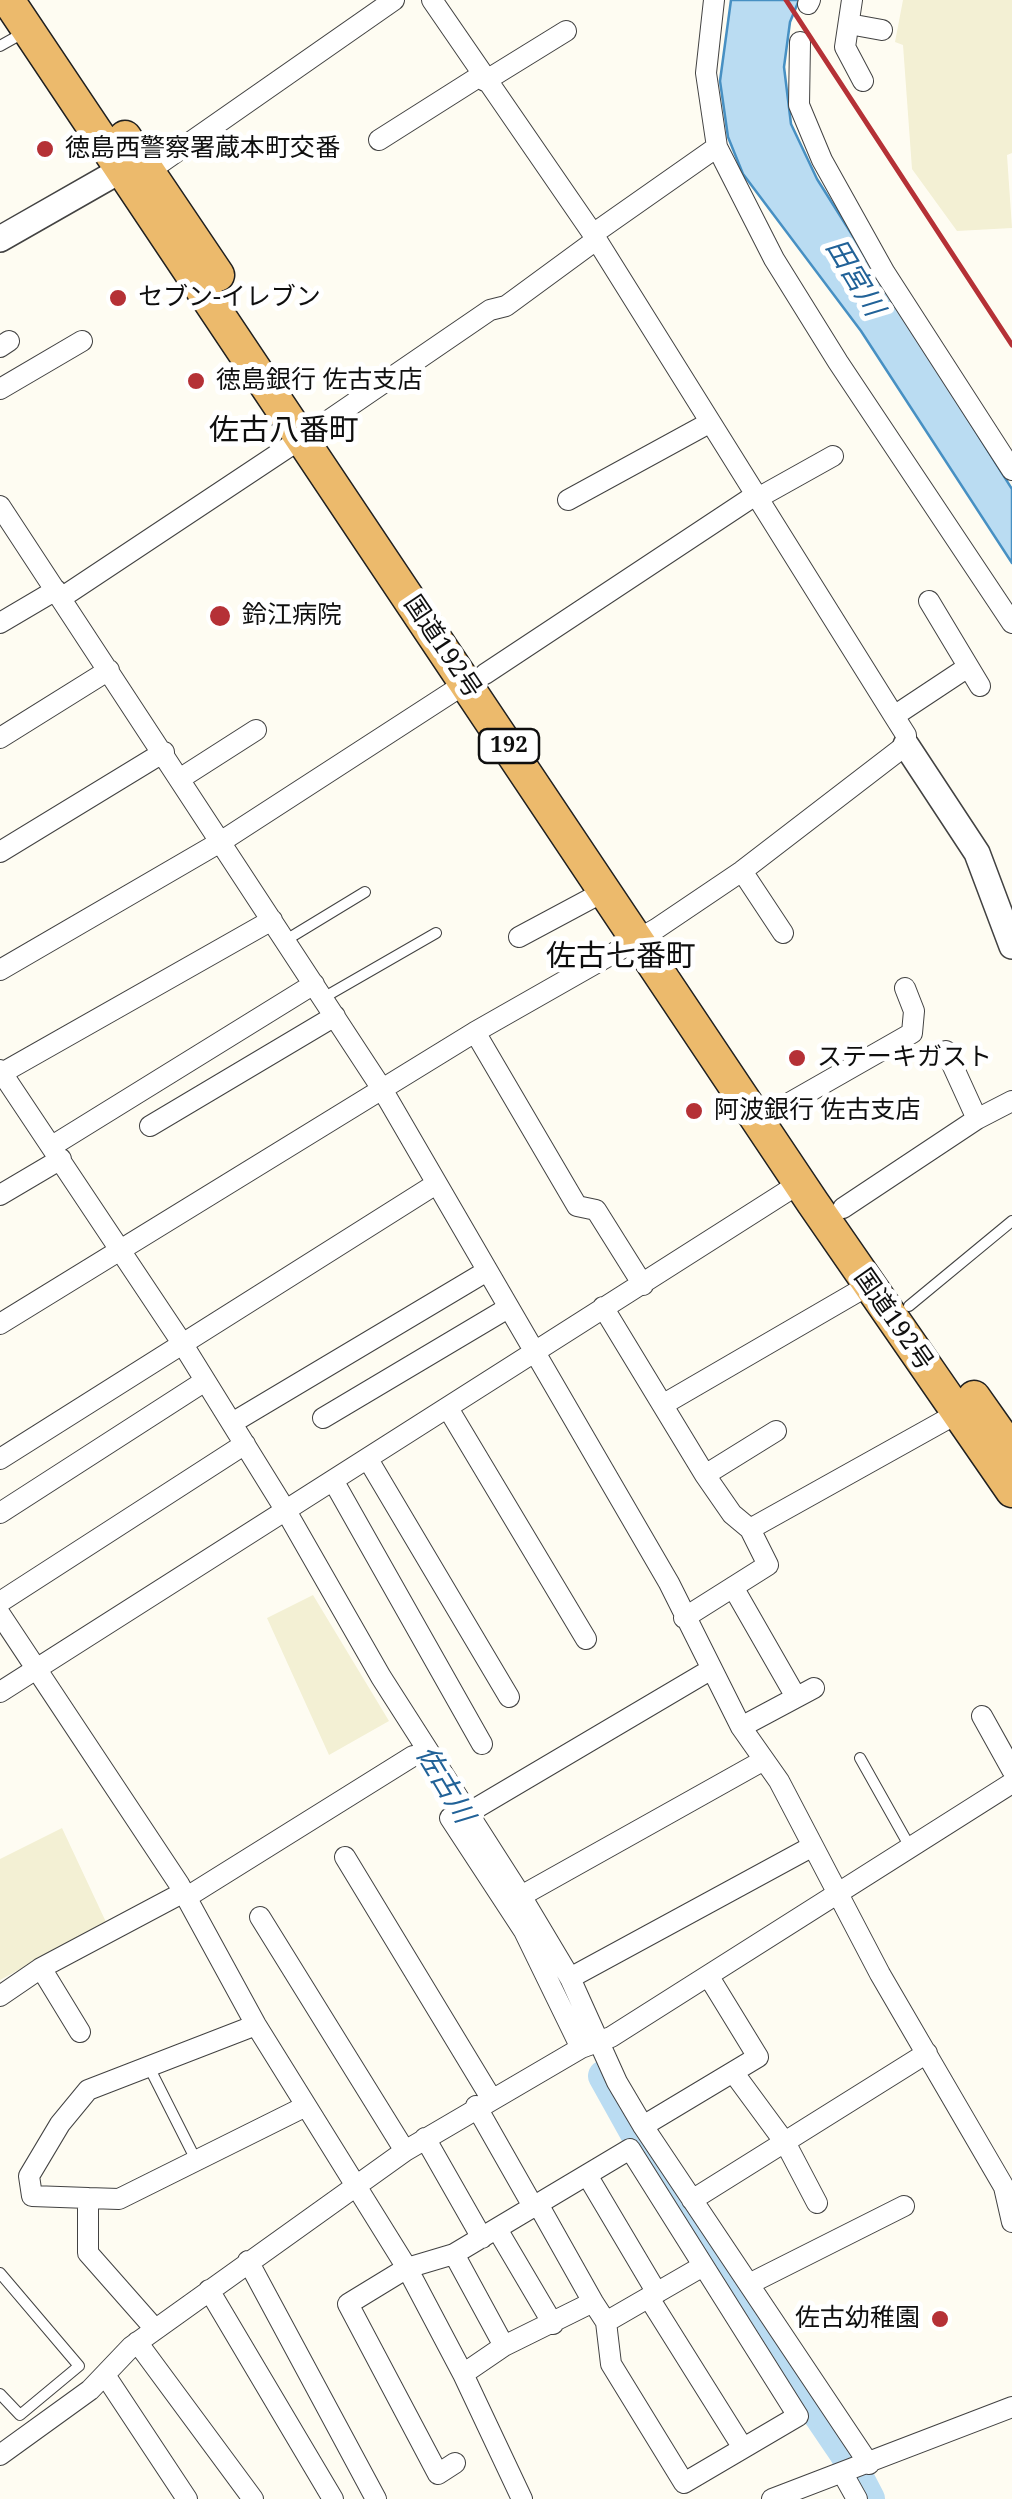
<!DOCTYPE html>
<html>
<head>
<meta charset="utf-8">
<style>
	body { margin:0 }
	canvas { display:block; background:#fefcf2 }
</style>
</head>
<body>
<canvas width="1012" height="2499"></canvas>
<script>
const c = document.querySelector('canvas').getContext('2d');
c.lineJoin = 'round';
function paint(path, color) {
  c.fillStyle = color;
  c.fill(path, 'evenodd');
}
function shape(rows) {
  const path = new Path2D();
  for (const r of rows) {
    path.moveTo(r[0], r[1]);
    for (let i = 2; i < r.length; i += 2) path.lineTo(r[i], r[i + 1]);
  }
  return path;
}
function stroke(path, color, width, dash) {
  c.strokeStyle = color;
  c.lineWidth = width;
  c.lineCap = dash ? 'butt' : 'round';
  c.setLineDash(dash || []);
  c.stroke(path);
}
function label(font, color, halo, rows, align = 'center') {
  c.font = font + ' "Noto Serif","Noto Sans JP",serif';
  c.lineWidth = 10;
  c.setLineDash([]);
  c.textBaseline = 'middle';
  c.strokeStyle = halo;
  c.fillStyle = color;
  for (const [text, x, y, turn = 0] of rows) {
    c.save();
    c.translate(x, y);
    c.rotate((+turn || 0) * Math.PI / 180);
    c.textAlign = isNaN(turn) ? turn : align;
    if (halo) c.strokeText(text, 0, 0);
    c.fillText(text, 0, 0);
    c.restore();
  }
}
paint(shape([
	[903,0,1012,0,1012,153,1007,155,1012,228,957,231,912,169,903,45,895,42],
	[313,1595,389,1721,329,1755,267,1618],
	[62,1828,106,1922,0,1980,0,1859]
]), '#f3f0d4');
const water = shape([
	[731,0,799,0,790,22,784,67,791,124,817,179,1012,489,1012,563,861,331,743,174,728,137,720,81,731,0]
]);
paint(water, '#badcf2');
stroke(water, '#4790c3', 2.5);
stroke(shape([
	[604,2076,672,2198,845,2453,869,2499]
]), '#badcf2', 32);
const service = shape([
	[0,46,25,32],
	[286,940,365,892],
	[323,998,436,933],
	[909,1306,1012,1221],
	[860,1758,910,1847],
	[149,2067,197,2162],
	[0,2273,79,2366,20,2415,0,2394]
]);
const minor = shape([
	[714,0,706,73,717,147,774,259,838,362,1012,623],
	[852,0,845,47,863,81],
	[808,4,810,0],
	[849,24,882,30],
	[800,42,799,105,822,160,885,273,1012,470],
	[485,81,566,31],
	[379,140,480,76],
	[139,170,149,171,394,0],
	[593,234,717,147],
	[0,347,9,341],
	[0,389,82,341],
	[319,427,490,310,506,306,596,240],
	[756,499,833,456],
	[568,500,709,423],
	[0,506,382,1089,669,1583,741,1727,779,1781,880,1974,1004,2187,1012,2222],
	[61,598,302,438],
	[929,601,980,686],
	[0,623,56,590],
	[485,674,754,496],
	[894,716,968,667],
	[0,738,109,670],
	[181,778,256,730],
	[0,852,164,752],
	[742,871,783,933],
	[519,937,605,891],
	[0,970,222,841,466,683],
	[475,1032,577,1206,596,1210,643,1285],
	[946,1051,977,1119],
	[0,1070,2,1073,272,920],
	[2,1073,182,1343,286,1511,381,1677,521,1896],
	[777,1110,912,1033,914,1011,905,988],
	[150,1126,335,1016],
	[52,1146,314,984],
	[0,1195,61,1159],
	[843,1208,977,1119,1012,1101],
	[603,1307,705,1475,732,1514,750,1529],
	[0,1324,475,1032,656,929,742,871,906,745,906,735,894,716,593,234,432,0],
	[664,1404,869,1285],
	[449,1410,586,1639],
	[323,1418,508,1308],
	[232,1423,487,1271],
	[0,1459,436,1184],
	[369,1461,509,1697],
	[705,1475,776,1431],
	[334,1482,482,1744],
	[0,1513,205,1381],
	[733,1587,796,1697],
	[0,1602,245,1444],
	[0,1614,179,1884,256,2025,407,2268,463,2374,522,2499],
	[684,1618,768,1565,750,1529,958,1413],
	[0,1692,800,1183],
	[982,1716,1012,1770],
	[741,1727,814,1688],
	[764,1760,521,1896,570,1978,617,2082,643,2126,869,2464],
	[468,1813,710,1670],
	[450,1818,524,1931,581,2048],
	[345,1857,491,2098],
	[187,1897,413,1756],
	[260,1917,405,2151],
	[41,1968,80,2032],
	[570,1978,813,1846],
	[0,1996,41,1968,184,1892],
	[733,2072,786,2144,817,2203],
	[476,2106,534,2208],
	[643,2126,758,2057,709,1977],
	[425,2138,482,2238],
	[587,2175,657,2293],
	[88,2198,32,2196,29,2176,60,2124,88,2090,256,2025],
	[692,2200,927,2053],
	[539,2206,593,2302],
	[497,2229,553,2324],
	[454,2254,504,2346],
	[248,2261,376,2499],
	[749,2284,904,2206],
	[209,2290,333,2499],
	[649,2298,743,2448],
	[155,2329,88,2253,88,2198,119,2199,306,2106],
	[137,2342,253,2499],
	[463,2374,504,2346,593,2302,606,2322],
	[105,2375,187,2499],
	[0,2455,90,2390,131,2347,405,2151,581,2048,611,2037,1012,1783],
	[455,2463,438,2474,348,2304,407,2268,454,2254,630,2149,798,2416,684,2483,611,2364,606,2322,703,2266],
	[843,2474,857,2499],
	[772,2499,1012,2407]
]);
const tertiary = shape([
	[0,239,121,170],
	[906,745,977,853,1012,946]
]);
const trunk = shape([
	[8,0,813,1203,1012,1491],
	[125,137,218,275],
	[974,1397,1012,1451]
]);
stroke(service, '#424242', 12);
stroke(minor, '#424242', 22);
stroke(tertiary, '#424242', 28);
stroke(trunk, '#202020', 35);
stroke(service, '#fff', 10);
stroke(minor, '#fff', 20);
stroke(tertiary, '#fff', 25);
stroke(trunk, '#ecba6c', 32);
stroke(shape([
	[786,0,1012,345]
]), '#b53136', 5);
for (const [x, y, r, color] of [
	[45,149,10,"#b53136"],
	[118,298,10,"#b53136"],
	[196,381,10,"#b53136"],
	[220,616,12,"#b53136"],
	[797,1058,10,"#b53136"],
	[694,1111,10,"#b53136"],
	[940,2319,10,"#b53136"]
]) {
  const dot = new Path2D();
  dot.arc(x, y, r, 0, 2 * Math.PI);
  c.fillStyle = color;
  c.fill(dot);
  stroke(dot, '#fff', 4);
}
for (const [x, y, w] of [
	[509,746,60]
]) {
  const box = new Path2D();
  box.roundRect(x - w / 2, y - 17, w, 34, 8);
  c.fillStyle = '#fff';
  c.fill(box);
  stroke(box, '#0f0f0f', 2.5);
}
label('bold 22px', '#0f0f0f', null, [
	["192",509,746]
]);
label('25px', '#0f0f0f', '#fff', [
	["徳島西警察署蔵本町交番",65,149],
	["セブン-イレブン",138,298],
	["徳島銀行 佐古支店",216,381],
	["鈴江病院",242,616],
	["ステーキガスト",817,1058],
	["阿波銀行 佐古支店",714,1111],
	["佐古幼稚園",920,2319,"right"]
], 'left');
label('25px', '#0f0f0f', '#fff', [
	["国道192号",442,647,56],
	["国道192号",893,1320,55]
]);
label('italic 28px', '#216298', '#fff', [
	["田宮川",854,278,59],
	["佐古川",444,1785,59]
]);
label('30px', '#0f0f0f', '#fff', [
	["佐古八番町",284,431],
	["佐古七番町",621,957]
]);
</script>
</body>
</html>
